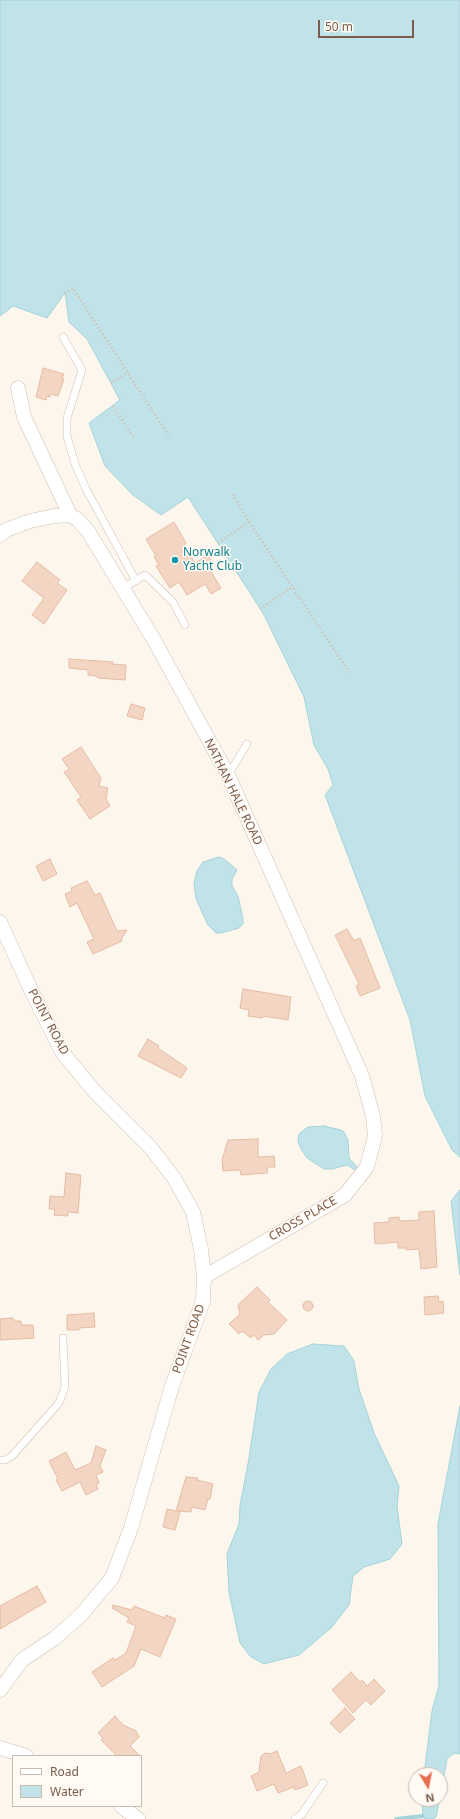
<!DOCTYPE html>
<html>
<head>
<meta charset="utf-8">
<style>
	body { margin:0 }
	#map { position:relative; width:460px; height:1819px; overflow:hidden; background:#fdf6ec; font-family:"Noto Sans",sans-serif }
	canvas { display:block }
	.legend { position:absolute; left:12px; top:1755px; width:130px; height:52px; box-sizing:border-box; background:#fffaf3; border:1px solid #cabbb1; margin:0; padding:5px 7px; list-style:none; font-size:12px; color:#7a5c4d }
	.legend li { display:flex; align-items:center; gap:8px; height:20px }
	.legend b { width:20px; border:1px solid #cabbb1 }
	.north { position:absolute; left:408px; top:1767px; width:40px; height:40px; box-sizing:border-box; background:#fffaf3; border:1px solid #cabbb1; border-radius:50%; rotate:170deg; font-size:11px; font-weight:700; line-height:16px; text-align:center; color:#7a5c4d }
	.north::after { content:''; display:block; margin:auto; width:14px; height:18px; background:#e76f51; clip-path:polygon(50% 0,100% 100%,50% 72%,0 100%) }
	.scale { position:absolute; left:318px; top:20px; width:96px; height:18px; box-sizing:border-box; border:2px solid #7a5c4d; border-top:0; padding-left:5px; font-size:12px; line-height:14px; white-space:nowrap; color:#7a5c4d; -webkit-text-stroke:3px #fffaf3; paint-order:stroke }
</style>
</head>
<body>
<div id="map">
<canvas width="460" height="1819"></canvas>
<ul class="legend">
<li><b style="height:5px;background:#fff"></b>Road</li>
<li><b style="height:11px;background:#bfe3e8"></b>Water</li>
</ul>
<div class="north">N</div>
<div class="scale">50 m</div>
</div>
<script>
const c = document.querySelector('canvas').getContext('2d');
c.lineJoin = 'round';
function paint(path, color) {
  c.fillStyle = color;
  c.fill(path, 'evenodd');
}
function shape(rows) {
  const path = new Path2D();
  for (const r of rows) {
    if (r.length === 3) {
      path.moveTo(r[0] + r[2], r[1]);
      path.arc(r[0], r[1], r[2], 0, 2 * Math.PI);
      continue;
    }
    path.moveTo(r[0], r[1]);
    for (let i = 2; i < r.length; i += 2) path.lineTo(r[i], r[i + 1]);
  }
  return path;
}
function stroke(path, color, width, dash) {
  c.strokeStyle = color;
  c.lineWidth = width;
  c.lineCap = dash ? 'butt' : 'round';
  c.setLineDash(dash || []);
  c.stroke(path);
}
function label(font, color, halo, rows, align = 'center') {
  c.font = font + ' "Noto Sans",sans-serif';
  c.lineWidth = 3;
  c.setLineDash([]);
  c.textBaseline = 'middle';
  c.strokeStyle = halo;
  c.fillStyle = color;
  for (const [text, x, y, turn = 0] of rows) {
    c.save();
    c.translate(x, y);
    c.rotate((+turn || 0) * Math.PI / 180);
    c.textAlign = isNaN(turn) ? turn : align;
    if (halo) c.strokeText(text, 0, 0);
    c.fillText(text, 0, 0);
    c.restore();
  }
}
const water = shape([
	[0,0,460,0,460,1157,452,1150,425,1096,410,1020,325,795,333,785,328,769,314,745,304,697,263,613,188,497,161,515,133,495,105,466,89,423,120,400,87,339,69,322,65,293,47,318,13,306,0,316,0,0],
	[219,857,224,859,237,870,232,879,232,886,238,896,243,919,243,924,239,928,221,933,216,933,208,925,196,899,194,883,197,871,203,862,219,857],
	[324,1126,341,1130,344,1132,348,1140,349,1158,358,1168,355,1170,347,1165,332,1169,324,1169,307,1158,301,1149,298,1141,299,1134,308,1127,324,1126],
	[460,1190,460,1275,451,1201,460,1190],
	[313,1344,344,1346,354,1361,359,1389,374,1433,399,1486,397,1506,402,1544,390,1559,364,1567,353,1576,349,1605,331,1628,299,1655,264,1664,251,1657,240,1643,229,1592,227,1554,239,1524,240,1505,248,1464,259,1392,271,1369,287,1354,313,1344],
	[460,1406,460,1754,454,1753,447,1759,438,1808,436,1817,433,1819,425,1819,423,1816,422,1799,440,1799,440,1775,424,1775,432,1711,439,1685,438,1524,460,1406]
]);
paint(water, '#bfe3e8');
stroke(water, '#a5d3da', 1);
stroke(shape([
	[396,1819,423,1816]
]), '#a5d3da', 4);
const building = shape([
	[43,368,64,374,62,379,64,379,58,396,50,394,50,397,47,396,46,400,36,397,43,368],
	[174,522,186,543,184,545,195,563,208,555,213,564,208,567,221,588,211,594,205,584,187,595,179,582,170,588,166,582,156,566,159,565,154,557,156,556,146,539,174,522],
	[37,562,60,580,57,583,67,590,44,624,32,615,44,598,22,581,37,562],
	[69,659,113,662,112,664,126,665,125,680,98,678,96,676,88,675,88,670,69,668,69,659],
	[131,704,145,708,142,720,127,716,131,704],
	[81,747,101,778,99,786,108,788,106,799,110,806,90,819,77,800,81,797,64,772,69,769,62,759,81,747],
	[50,859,57,874,43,881,36,866,50,859],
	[87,881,95,895,100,893,117,931,127,930,121,939,122,941,93,954,87,942,94,939,77,903,70,907,65,894,72,891,71,888,87,881],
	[347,929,354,941,360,938,380,988,360,996,356,986,359,984,335,935,347,929],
	[243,989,291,997,288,1020,263,1016,262,1018,248,1016,249,1010,240,1008,243,989],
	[148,1039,159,1046,158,1048,187,1068,181,1078,138,1056,148,1039],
	[258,1139,258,1157,274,1156,275,1167,268,1167,267,1173,241,1175,240,1170,223,1171,222,1160,228,1140,258,1139],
	[66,1173,81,1175,78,1213,68,1212,68,1216,54,1215,55,1209,49,1209,50,1196,64,1197,66,1173],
	[434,1211,437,1267,421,1269,419,1249,406,1250,406,1248,398,1248,398,1242,375,1244,374,1223,389,1222,389,1218,399,1217,400,1221,419,1220,419,1212,434,1211],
	[257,1287,270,1300,268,1302,287,1320,274,1334,264,1335,258,1340,254,1335,251,1338,242,1331,239,1334,229,1324,240,1314,238,1306,240,1303,257,1287],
	[438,1296,439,1302,443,1301,444,1313,425,1315,424,1297,438,1296],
	[308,1306,5],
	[94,1313,95,1327,79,1328,79,1330,67,1330,67,1315,94,1313],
	[12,1318,16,1321,21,1321,21,1325,33,1325,34,1338,0,1340,0,1319,12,1318],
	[96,1446,106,1450,100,1466,103,1472,96,1475,99,1483,96,1485,98,1489,86,1495,80,1482,62,1491,56,1480,58,1479,49,1461,66,1452,75,1470,91,1463,96,1446],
	[186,1477,198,1478,197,1480,213,1484,210,1499,208,1499,205,1510,192,1507,191,1512,177,1511,180,1512,175,1530,163,1527,167,1509,176,1511,186,1477],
	[37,1586,46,1602,0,1629,0,1606,37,1586],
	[113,1605,132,1610,134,1606,165,1618,166,1615,176,1619,160,1657,141,1649,134,1666,102,1687,92,1672,113,1658,115,1660,126,1653,136,1626,127,1622,129,1618,112,1608,113,1605],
	[351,1672,360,1682,362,1680,367,1686,374,1679,385,1691,371,1705,366,1700,353,1713,332,1690,351,1672],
	[345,1708,355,1719,340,1733,330,1723,345,1708],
	[115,1716,123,1725,136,1731,139,1737,130,1746,140,1756,117,1756,101,1740,103,1738,98,1733,115,1716],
	[277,1751,286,1773,301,1766,308,1785,295,1790,294,1787,278,1793,274,1784,257,1791,251,1776,259,1772,261,1756,265,1753,270,1754,277,1751]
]);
paint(building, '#f3d5c3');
stroke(building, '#e6bba3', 1);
const service = shape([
	[63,337,82,370,67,418,67,436,75,464,86,489,136,581],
	[123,588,145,575,173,602,185,625],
	[228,775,247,744],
	[0,1460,5,1460,12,1456,59,1403,65,1387,63,1338],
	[295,1819,301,1815,323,1783]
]);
const minor = shape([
	[18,388,24,417,70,515],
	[0,535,6,530,30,521,54,516,70,515,77,519,88,531,154,640,228,775,362,1076,373,1116,375,1136,367,1167,345,1195,204,1277],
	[0,922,31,990,62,1052,95,1092,150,1147,174,1178,193,1212,201,1249,204,1277,203,1301,172,1386,131,1528,112,1578,81,1615,55,1638,22,1660,0,1690],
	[0,1748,26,1756],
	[121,1806,138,1819]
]);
stroke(service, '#d1beb0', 8);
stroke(minor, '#d1beb0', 15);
stroke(shape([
	[65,293,73,288,170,438],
	[111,383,128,373],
	[113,406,134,438],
	[249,522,349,672],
	[218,543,249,522,232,493],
	[260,609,292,587]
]), '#d9b8a5', 2.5, [1, 3]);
stroke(service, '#fff', 7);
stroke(minor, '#fff', 14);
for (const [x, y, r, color] of [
	[175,560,4,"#0f9aa8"]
]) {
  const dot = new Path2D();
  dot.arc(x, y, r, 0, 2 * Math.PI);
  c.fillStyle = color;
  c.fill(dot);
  stroke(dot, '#fffaf3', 1.5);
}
label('12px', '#0d838f', '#fffaf3', [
	["Norwalk",183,553],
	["Yacht Club",183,567]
], 'left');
label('12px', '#7a5c4d', '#fffaf3', [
	["NATHAN HALE ROAD",233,792,64],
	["POINT ROAD",48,1022,62],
	["CROSS PLACE",303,1219,-30],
	["POINT ROAD",189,1339,-70]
]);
</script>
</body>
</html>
